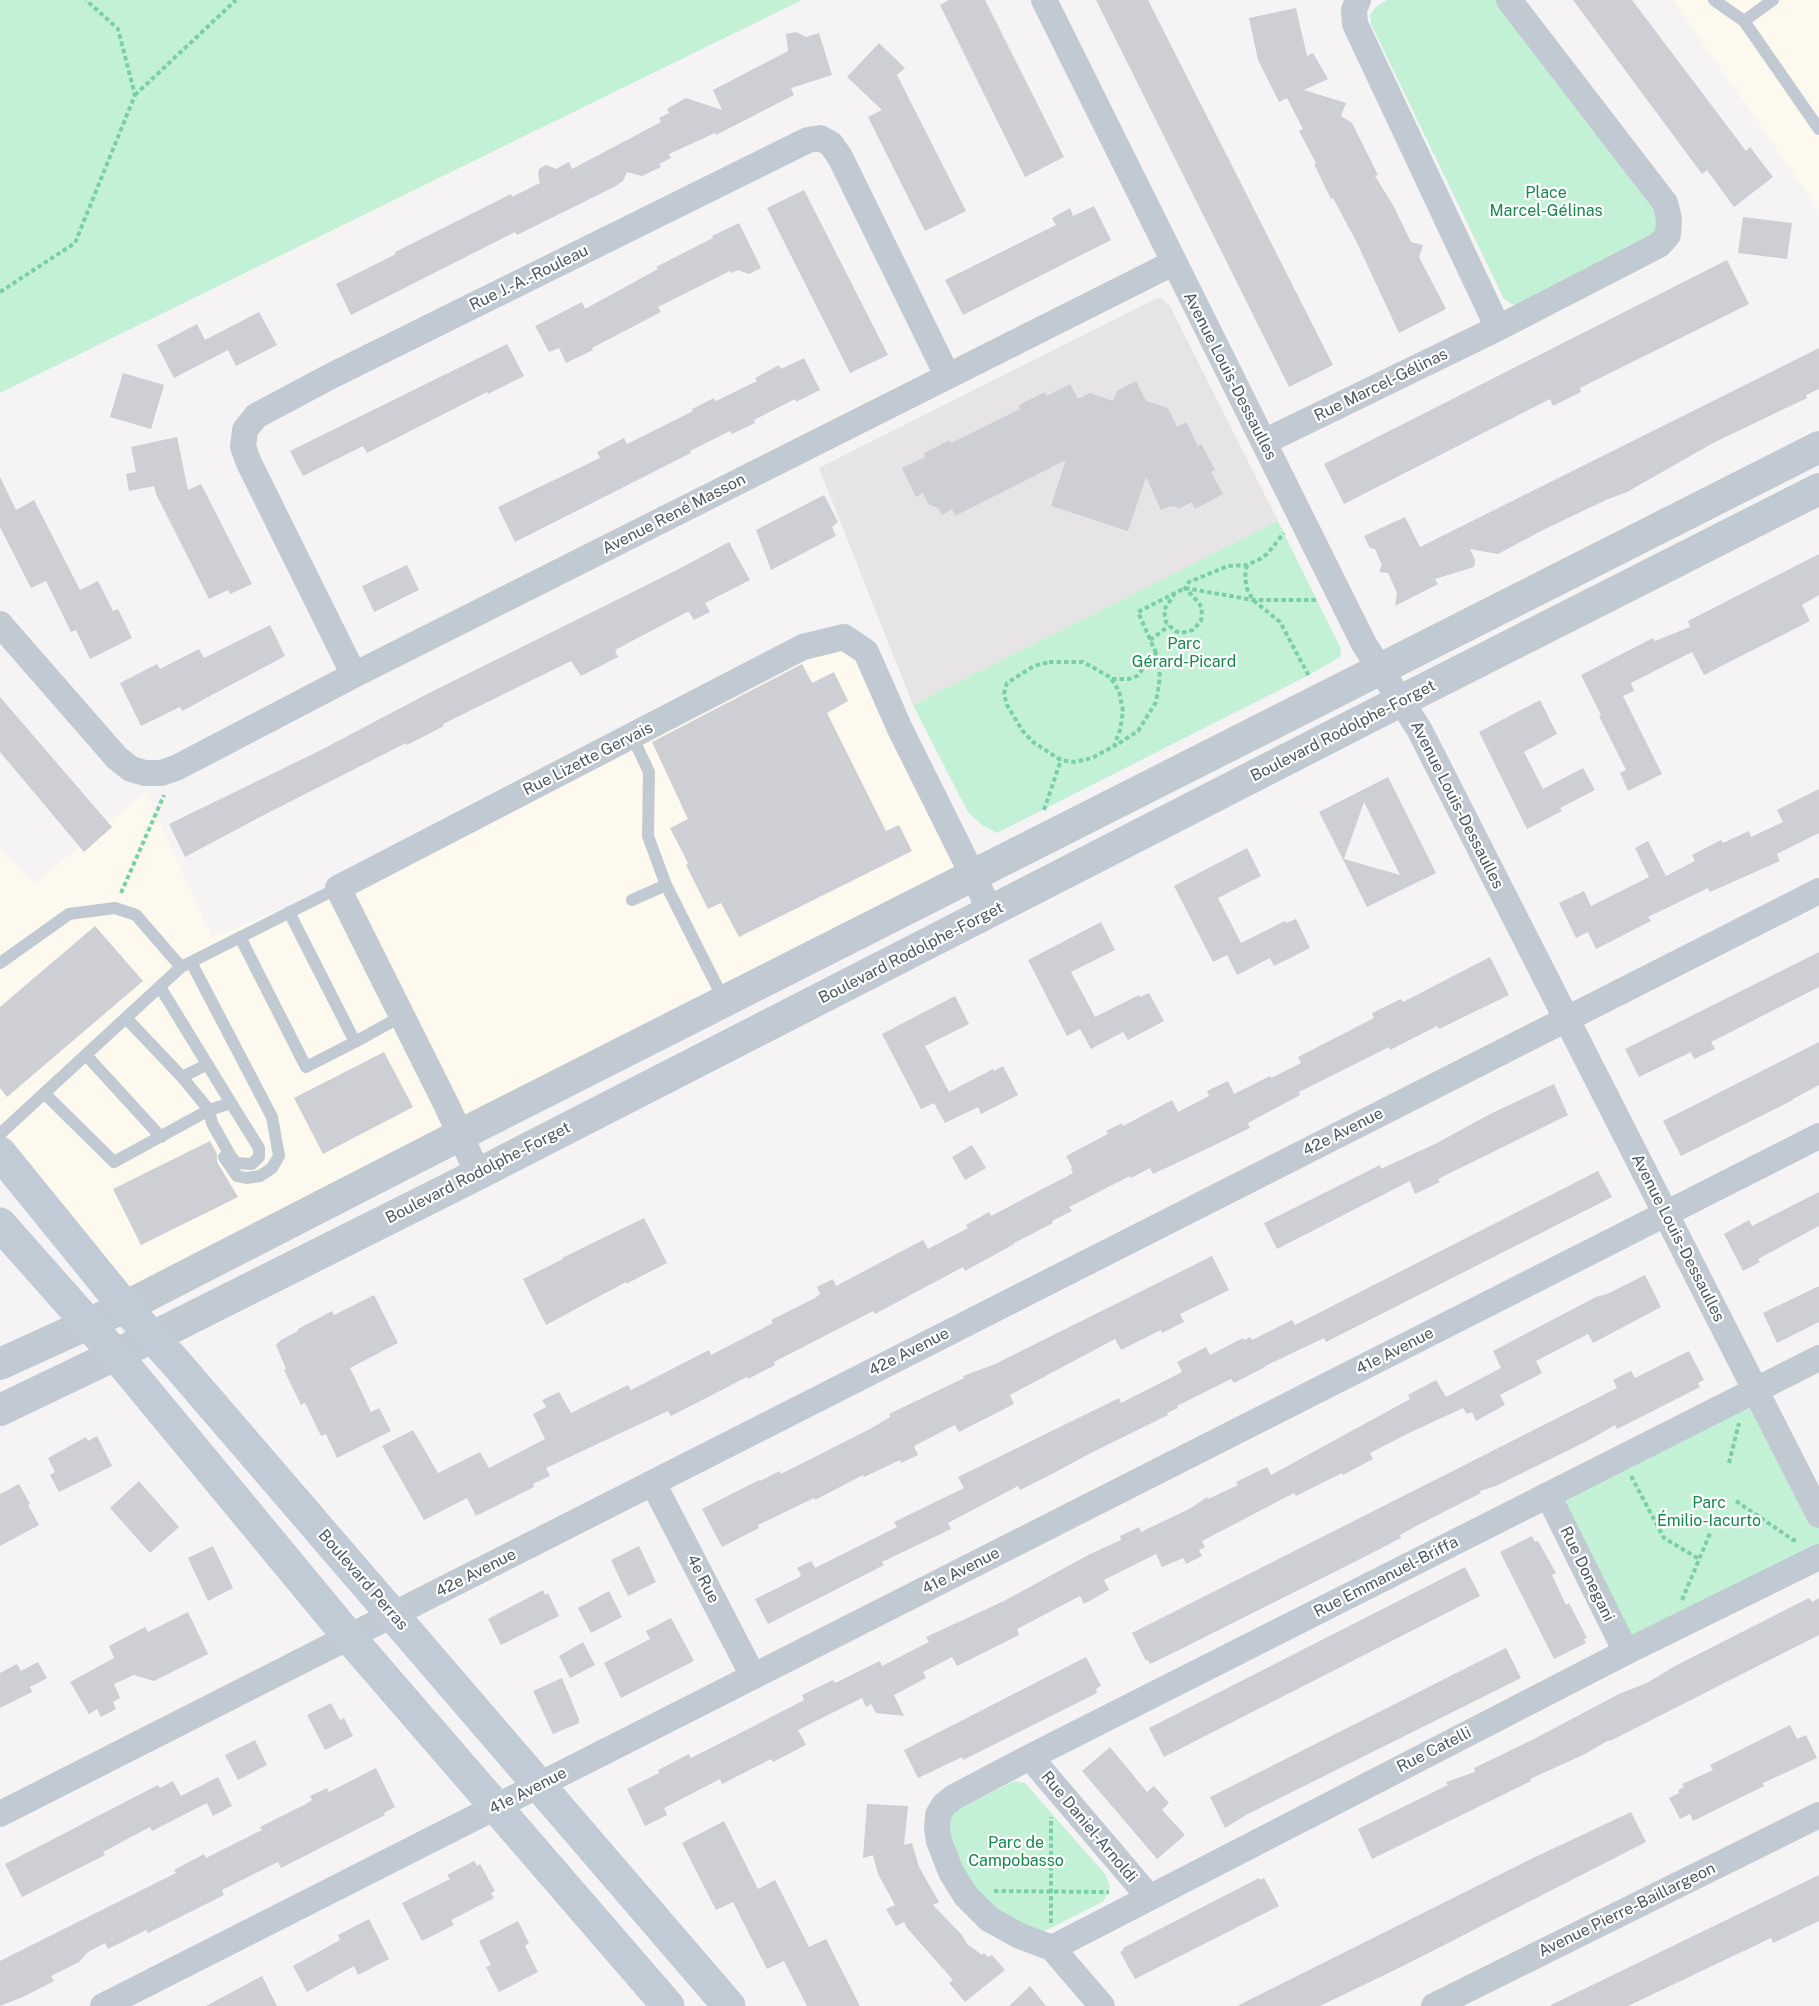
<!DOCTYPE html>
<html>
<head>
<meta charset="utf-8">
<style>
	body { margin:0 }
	canvas { display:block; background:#f5f3f3 }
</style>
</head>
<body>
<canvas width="1819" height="2006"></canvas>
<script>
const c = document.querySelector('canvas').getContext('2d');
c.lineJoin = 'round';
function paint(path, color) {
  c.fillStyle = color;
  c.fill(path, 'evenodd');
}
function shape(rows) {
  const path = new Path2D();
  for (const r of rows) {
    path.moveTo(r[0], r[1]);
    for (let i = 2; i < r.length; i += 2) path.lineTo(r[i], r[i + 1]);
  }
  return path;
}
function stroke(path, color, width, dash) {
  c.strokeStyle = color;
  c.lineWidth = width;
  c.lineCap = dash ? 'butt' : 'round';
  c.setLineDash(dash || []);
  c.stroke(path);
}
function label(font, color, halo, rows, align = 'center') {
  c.font = font + ' "Public Sans",sans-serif';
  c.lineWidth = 4.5;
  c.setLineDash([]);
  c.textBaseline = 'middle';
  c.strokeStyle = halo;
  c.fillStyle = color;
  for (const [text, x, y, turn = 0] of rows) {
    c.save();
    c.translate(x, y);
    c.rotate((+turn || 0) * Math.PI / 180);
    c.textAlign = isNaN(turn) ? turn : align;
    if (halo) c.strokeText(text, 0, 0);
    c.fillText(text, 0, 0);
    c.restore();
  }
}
paint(shape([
	[1673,0,1819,0,1819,210],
	[844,637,973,876,125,1307,0,1158,0,848,35,883,146,792,212,937,338,888]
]), '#fdf9ef');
paint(shape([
	[1157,298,1163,299,1170,306,1278,521,913,705,819,468]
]), '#e6e4e5');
paint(shape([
	[0,0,802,0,0,393],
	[1387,0,1495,0,1652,208,1657,222,1656,232,1522,306,1512,304,1504,299,1371,24,1370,15,1376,7],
	[1278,521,1341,649,1340,657,1309,675,997,833,982,825,968,812,913,705],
	[1754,1390,1819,1515,1819,1557,1626,1652,1548,1495],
	[1014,1781,1025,1783,1105,1874,1110,1887,1104,1901,1047,1930,1036,1932,995,1909,971,1883,955,1853,949,1831,950,1817,954,1811]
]), '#c3f1d5');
paint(shape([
	[949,0,985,0,1064,157,1025,177,940,5],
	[1096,0,1148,0,1333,365,1289,387],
	[1573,0,1632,0,1746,151,1750,147,1773,177,1734,207,1707,170,1702,174],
	[1296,8,1307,56,1313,53,1328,79,1304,90,1346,103,1341,116,1352,123,1378,175,1375,176,1393,205,1411,242,1423,245,1419,257,1446,309,1399,333,1357,243,1333,198,1331,199,1314,164,1316,163,1299,131,1303,129,1287,98,1279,102,1258,60,1249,18],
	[796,32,806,37,819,33,832,75,791,88,794,95,716,135,715,133,669,154,671,158,659,164,661,167,642,176,627,172,623,181,614,187,517,235,515,232,351,315,336,284,396,254,395,252,511,194,512,197,540,183,538,174,539,169,546,165,556,169,569,162,572,169,661,122,659,118,669,113,667,109,686,98,722,110,713,90,788,51,786,34],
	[879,43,905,68,897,75,966,211,925,231,868,117,882,110,847,77],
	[804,190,888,355,850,373,767,208],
	[1094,206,1111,240,963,315,945,280,1056,225,1052,218,1070,208,1073,216],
	[1743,217,1792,223,1787,259,1738,253],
	[739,223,761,268,749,274,738,270,731,273,730,271,658,307,661,312,592,348,593,350,566,363,559,348,549,352,535,326,582,302,585,309,658,269,656,267,713,238,712,236],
	[1727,260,1749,304,1580,388,1581,392,1553,406,1550,399,1344,504,1324,464],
	[259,312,277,345,236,366,228,350,174,378,157,345,197,324,205,340],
	[507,344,524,376,488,394,487,392,367,453,363,446,303,476,290,451],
	[1819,348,1819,389,1806,395,1807,398,1713,443,1627,492,1608,499,1543,530,1498,554,1470,549,1475,560,1474,567,1435,579,1438,584,1395,606,1397,593,1388,573,1379,572,1382,565,1375,549,1370,548,1364,536,1405,517,1420,547],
	[804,358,820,390,796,402,795,399,754,420,755,423,732,434,730,431,690,451,691,453,515,542,498,507,600,458,597,452,624,438,627,444,693,411,692,409,714,398,716,401,757,381,755,378,779,365,781,369],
	[123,373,164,385,151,429,110,417],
	[1136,381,1146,401,1168,408,1177,427,1186,422,1198,446,1201,444,1215,470,1211,472,1223,494,1195,509,1192,502,1180,508,1170,506,1161,510,1146,477,1128,531,1051,506,1066,460,955,516,952,509,942,515,938,508,928,504,923,493,916,497,902,468,925,457,924,453,950,440,951,443,1020,409,1019,405,1045,392,1047,396,1070,384,1078,399,1090,393,1113,401,1117,391],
	[177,437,188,490,201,484,252,584,230,594,228,590,209,599,156,494,154,486,129,491,126,474,136,472,131,447],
	[0,477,16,510,34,500,80,590,98,581,113,611,118,609,132,638,90,659,76,630,71,632,46,581,31,588,0,527],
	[824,495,838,522,832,527,836,536,771,570,756,530],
	[729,542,750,580,705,603,710,612,694,620,689,612,687,612,615,650,618,657,581,676,571,661,443,724,444,726,407,745,406,743,258,818,185,857,169,824,317,752,431,692,675,571],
	[1819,554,1819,595,1802,605,1810,621,1704,675,1692,652,1631,683,1634,691,1623,696,1662,774,1628,791,1620,773,1626,770,1599,716,1601,715,1581,675,1653,638,1655,641,1690,627,1688,621],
	[407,565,419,590,374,612,362,586],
	[270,625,285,656,182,711,180,707,141,726,120,683,157,664,160,669,199,649,204,658],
	[802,664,812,683,834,672,848,701,827,713,886,831,899,825,912,851,739,937,721,903,708,909,686,865,688,863,670,828,688,819,652,742],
	[0,697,112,827,84,852,0,752],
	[1540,700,1557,734,1524,752,1543,789,1583,768,1595,790,1560,808,1562,811,1527,829,1479,732],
	[1388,777,1436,873,1367,907,1319,812],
	[1364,802,1400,875,1344,859],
	[1819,789,1819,833,1777,854,1780,861,1710,892,1708,888,1648,917,1651,921,1596,949,1588,932,1576,938,1559,903,1584,891,1591,906,1649,877,1635,848,1648,841,1666,876,1695,861,1692,855,1721,840,1723,843,1749,831,1751,837,1783,822,1777,810],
	[1247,848,1261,876,1218,898,1241,943,1285,921,1286,923,1296,919,1310,948,1274,966,1270,958,1237,975,1227,955,1213,962,1174,886],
	[1101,922,1115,950,1071,972,1095,1017,1139,995,1140,997,1149,993,1164,1021,1128,1040,1123,1032,1091,1049,1080,1029,1067,1036,1028,960],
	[95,926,143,981,7,1097,0,1088,0,1007],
	[1819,952,1819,987,1711,1042,1715,1049,1694,1059,1691,1052,1639,1077,1625,1049],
	[1490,957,1509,995,1439,1029,1437,1026,1390,1050,1389,1047,1299,1092,1300,1095,1248,1123,1250,1128,1196,1154,1153,1174,1150,1168,1131,1178,1130,1176,1069,1207,1072,1211,1052,1221,1053,1223,1014,1243,1014,1244,965,1271,963,1267,875,1314,873,1311,774,1362,775,1365,748,1379,747,1377,671,1416,668,1411,546,1468,550,1476,533,1484,534,1487,476,1516,467,1498,424,1520,382,1446,413,1430,438,1473,480,1452,489,1468,545,1439,533,1414,546,1407,542,1400,559,1392,571,1413,628,1385,631,1390,709,1350,711,1355,773,1323,771,1320,815,1298,820,1294,817,1287,833,1279,836,1286,923,1240,928,1249,968,1228,966,1225,989,1212,991,1216,1073,1173,1071,1169,1072,1167,1066,1156,1108,1134,1106,1131,1122,1123,1123,1126,1172,1100,1178,1112,1209,1096,1207,1091,1228,1081,1234,1094,1270,1076,1271,1078,1301,1063,1298,1057,1374,1018,1372,1013,1401,999,1403,1002],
	[955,996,969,1024,925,1046,949,1092,993,1069,994,1071,1003,1066,1018,1095,981,1114,978,1107,945,1123,934,1103,921,1109,882,1034],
	[1819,1042,1819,1085,1793,1099,1793,1100,1681,1156,1663,1121],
	[384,1052,413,1107,323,1154,294,1098],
	[1554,1084,1568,1115,1438,1179,1440,1182,1415,1194,1410,1181,1277,1249,1264,1223,1380,1165,1381,1169,1437,1143,1490,1114],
	[210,1141,217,1154,217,1162,238,1197,141,1245,113,1189],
	[972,1145,986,1168,965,1180,952,1157],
	[1598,1171,1612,1197,1326,1342,1324,1338,1265,1366,1265,1367,1234,1383,1231,1379,1177,1406,1178,1408,1167,1413,1168,1415,1089,1454,1050,1475,1020,1490,1018,1486,948,1523,951,1529,882,1562,884,1565,768,1624,755,1599,798,1578,801,1575,797,1568,811,1561,815,1568,897,1527,894,1522,964,1488,958,1477,1119,1398,1121,1403,1182,1372,1177,1362,1206,1347,1210,1355,1243,1338,1244,1340,1250,1337,1252,1340,1292,1320,1295,1325],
	[1819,1192,1819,1226,1758,1259,1760,1262,1743,1271,1724,1234,1749,1220,1752,1226],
	[644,1218,667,1263,626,1284,626,1282,546,1325,523,1279,563,1259,562,1258],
	[1212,1256,1229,1290,1180,1314,1184,1322,1162,1333,1161,1330,1121,1350,1115,1339,1010,1395,1014,1404,959,1432,955,1425,914,1446,918,1455,901,1463,900,1460,864,1477,863,1475,815,1500,814,1498,758,1525,759,1528,722,1547,702,1509,759,1480,760,1481,780,1471,781,1474,870,1429,890,1417,889,1414,964,1378,963,1376,995,1364],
	[1645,1275,1661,1307,1593,1343,1588,1334,1536,1361,1542,1373,1500,1395,1505,1405,1476,1421,1472,1412,1467,1414,1463,1408,1411,1432,1370,1453,1373,1459,1343,1475,1342,1473,1296,1496,1294,1493,1202,1541,1205,1547,1199,1550,1202,1556,1186,1564,1183,1558,1162,1567,1156,1554,1104,1580,1109,1590,1084,1604,1080,1596,1017,1629,1019,1635,957,1666,952,1657,923,1672,926,1678,894,1695,904,1716,876,1713,871,1704,866,1707,862,1698,798,1730,806,1745,773,1762,771,1759,722,1784,720,1779,664,1808,667,1815,645,1826,627,1789,659,1773,658,1770,689,1754,691,1758,754,1726,804,1700,802,1695,833,1680,835,1683,880,1661,882,1666,929,1642,926,1637,1004,1601,1090,1554,1121,1540,1120,1536,1139,1527,1141,1532,1191,1508,1207,1497,1208,1499,1238,1485,1236,1482,1267,1467,1271,1475,1410,1399,1408,1395,1436,1380,1446,1397,1501,1368,1493,1351,1596,1297,1607,1294],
	[1819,1286,1819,1322,1777,1343,1763,1313],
	[374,1295,398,1343,350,1368,371,1412,379,1408,391,1431,337,1458,326,1434,321,1436,305,1403,301,1405,284,1370,286,1369,276,1345,281,1340,298,1331,298,1329,332,1311,334,1315],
	[1689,1351,1704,1380,1698,1383,1700,1387,1631,1422,1617,1429,1615,1425,1589,1440,1496,1486,1480,1491,1481,1493,1420,1524,1400,1535,1401,1538,1372,1553,1179,1650,1150,1664,1148,1660,1146,1661,1132,1633,1617,1388,1613,1380,1631,1371,1635,1378],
	[97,1436,112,1466,59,1492,50,1475,55,1472,48,1458,86,1437,88,1441],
	[139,1481,179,1527,150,1553,110,1508],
	[19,1484,30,1504,28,1505,39,1525,0,1546,0,1494],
	[1532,1536,1535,1542,1538,1541,1556,1573,1552,1575,1566,1605,1569,1603,1587,1638,1584,1639,1586,1643,1554,1659,1500,1552],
	[213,1546,233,1588,208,1601,188,1558],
	[639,1546,656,1582,628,1596,611,1560],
	[1465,1567,1480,1596,1164,1757,1149,1728],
	[543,1590,545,1595,548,1593,559,1616,501,1645,488,1619],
	[609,1591,622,1617,591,1633,578,1608],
	[1809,1598,1812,1602,1819,1598,1819,1635,1610,1741,1609,1740,1585,1754,1530,1779,1531,1781,1372,1859,1358,1829,1448,1785,1446,1782,1475,1772,1474,1768,1532,1740,1619,1694,1647,1683,1675,1666],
	[188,1612,208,1654,154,1681,134,1675,114,1684,120,1698,113,1702,116,1709,101,1717,97,1709,89,1714,70,1682,114,1658,109,1646,145,1627,148,1632],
	[671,1618,694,1661,621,1698,604,1663,650,1639,646,1631],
	[583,1642,595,1665,570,1678,559,1656],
	[1506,1648,1521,1678,1246,1815,1225,1828,1210,1797],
	[1086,1657,1101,1686,1096,1689,1097,1693,963,1760,962,1757,918,1778,904,1750],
	[38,1662,47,1678,30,1687,32,1692,0,1708,0,1673,17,1664,21,1671],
	[562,1678,579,1719,579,1723,553,1734,533,1691],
	[331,1703,340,1720,344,1718,353,1736,325,1750,307,1715],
	[1790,1725,1797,1739,1806,1735,1817,1758,1763,1783,1764,1786,1693,1821,1690,1814,1680,1819,1669,1798,1679,1793,1678,1790,1684,1787,1682,1784,1713,1770,1710,1765],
	[255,1740,267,1765,238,1780,225,1755],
	[1110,1747,1147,1792,1154,1786,1169,1803,1162,1810,1185,1835,1157,1859,1082,1771],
	[376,1768,395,1807,384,1813,385,1815,281,1868,278,1862,222,1890,224,1895,148,1933,146,1930,108,1949,105,1943,88,1952,79,1962,51,1976,54,1981,23,1997,0,2006,0,1961,176,1873,174,1870,204,1854,206,1858,262,1830,260,1827,306,1804,312,1800,310,1796,327,1788,329,1792],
	[218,1777,232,1806,213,1816,207,1803,152,1831,150,1827,103,1852,105,1855,22,1897,5,1864,158,1785,160,1788,173,1781,181,1796],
	[867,1804,908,1806,904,1845,912,1843,919,1867,939,1902,933,1905,962,1935,967,1944,982,1955,984,1953,988,1957,992,1955,1005,1970,965,2002,949,1983,953,1980,907,1928,904,1922,896,1926,886,1909,895,1905,878,1874,873,1855,863,1858],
	[1631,1812,1646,1842,1405,1965,1320,2006,1237,2006,1533,1858],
	[724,1821,758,1889,775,1880,809,1947,826,1939,860,2006,807,2006,784,1961,767,1969,733,1902,716,1910,682,1843],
	[474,1861,477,1866,480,1864,495,1891,491,1893,494,1898,451,1920,454,1925,422,1941,402,1903,450,1879,447,1875],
	[1819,1875,1819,1921,1773,1943,1771,1938,1628,2006,1549,2006],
	[1259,1878,1260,1880,1264,1878,1279,1906,1135,1979,1120,1952,1124,1950,1123,1948],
	[369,1919,389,1959,358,1975,354,1966,307,1992,293,1966,340,1940,338,1935],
	[518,1921,529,1943,525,1946,538,1972,499,1992,486,1967,491,1965,479,1941],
	[262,1976,277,2006,206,2006],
	[1030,1986,1046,2006,1009,2006]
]), '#cdcfd5');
stroke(shape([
	[135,95,236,0],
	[0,292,75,243,135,95,118,29,86,0],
	[1247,565,1245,577,1247,589,1253,600,1280,622,1310,678],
	[1175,593,1164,610,1166,622,1175,631,1181,633,1193,630,1201,621,1202,609,1199,603,1185,588,1189,582,1228,566,1247,565,1260,559,1267,554,1284,533],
	[1150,640,1169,626],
	[1156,653,1138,612,1185,588,1253,600,1319,600],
	[1049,662,1083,662,1110,677,1119,691,1123,711,1120,730,1114,746,1092,758,1074,762,1061,760,1033,742,1022,730,1007,705,1004,694,1007,683,1034,666,1049,662],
	[1112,679,1129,679,1137,676,1156,653,1160,668,1159,684,1156,702,1138,731,1115,746],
	[1044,810,1061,760],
	[121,893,164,795],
	[1729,1463,1739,1423],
	[1631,1476,1664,1538,1699,1559],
	[1736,1501,1793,1540,1798,1541],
	[1682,1600,1711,1531],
	[994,1891,1109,1892],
	[1051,1923,1051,1817]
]), '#7ad0a6', 4, [4.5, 3]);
stroke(shape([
	[1714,0,1744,21],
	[1773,0,1744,21,1819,129],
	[632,736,649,772,648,836,666,885,724,1000],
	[632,900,666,885],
	[240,937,306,1067,355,1042,289,912],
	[191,962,272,1117,279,1156,272,1168,260,1176,246,1178,237,1176,224,1157],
	[0,963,69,914,115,908,136,915,181,967],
	[160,987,231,1103],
	[126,1018,182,1077,206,1065],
	[355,1042,402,1016],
	[86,1055,161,1137],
	[44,1093,114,1162,209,1110,231,1103,259,1148,259,1157,252,1164,236,1163,230,1155,212,1123,209,1110,182,1077],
	[0,1134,181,967,338,888]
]), '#c1cad2', 12);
stroke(shape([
	[1044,0,1364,644,1419,729,1819,1515],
	[1358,0,1354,10,1355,24,1498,328],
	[1264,442,1498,328,1659,245,1668,235,1669,219,1665,203,1509,0],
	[0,624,117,758,131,769,145,773,161,773,176,768,354,675,1173,263],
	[354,675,249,463,243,447,245,430,256,416,331,376,808,140,820,138,831,144,840,157,947,375],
	[478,1174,447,1106,338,888,803,647,844,637,866,652,900,729,991,912],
	[653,1483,753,1676],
	[1548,1495,1626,1652],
	[1030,1757,1149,1897],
	[0,1814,1819,891],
	[1052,1948,1626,1652,1819,1557],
	[103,2006,1819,1136],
	[1102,2006,1052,1948,1020,1936,989,1919,966,1896,951,1872,939,1841,937,1828,938,1815,944,1805,954,1797,1030,1757,1819,1358],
	[1434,2006,1819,1815]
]), '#c1cad2', 26);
stroke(shape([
	[0,1364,125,1307,460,1135,1819,447],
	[0,1410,169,1329,478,1174,1373,715,1819,489]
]), '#c1cad2', 32);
stroke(shape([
	[0,1153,125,1307,176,1363,729,2006],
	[0,1224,115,1354,349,1637,668,2006]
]), '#c1cbd6', 33);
label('16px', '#17864f', '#fff', [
	["Place",1546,193],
	["Marcel-Gélinas",1546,211],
	["Parc",1184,644],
	["Gérard-Picard",1184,662],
	["Parc",1709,1503],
	["Émilio-Iacurto",1709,1521],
	["Parc de",1016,1843],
	["Campobasso",1016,1861]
]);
label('16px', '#4a5661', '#fff', [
	["Rue J.-A.-Rouleau",529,278,-26],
	["Avenue Louis-Dessaulles",1230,376,63],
	["Rue Marcel-Gélinas",1381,385,-26],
	["Avenue René Masson",674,514,-27],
	["Boulevard Rodolphe-Forget",1343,731,-27],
	["Rue Lizette Gervais",588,759,-27],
	["Avenue Louis-Dessaulles",1457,805,63],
	["Boulevard Rodolphe-Forget",911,953,-27],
	["42e Avenue",1343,1132,-27],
	["Boulevard Rodolphe-Forget",478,1173,-27],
	["Avenue Louis-Dessaulles",1678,1238,63],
	["41e Avenue",1395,1351,-27],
	["42e Avenue",909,1352,-27],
	["41e Avenue",961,1571,-27],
	["42e Avenue",476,1573,-27],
	["Rue Donegani",1587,1574,64],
	["Rue Emmanuel-Briffa",1386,1577,-27],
	["4e Rue",703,1579,63],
	["Boulevard Perras",363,1580,49],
	["Rue Catelli",1434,1750,-27],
	["41e Avenue",528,1791,-27],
	["Rue Daniel-Arnoldi",1089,1827,50],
	["Avenue Pierre-Baillargeon",1627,1910,-26]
]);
</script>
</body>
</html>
